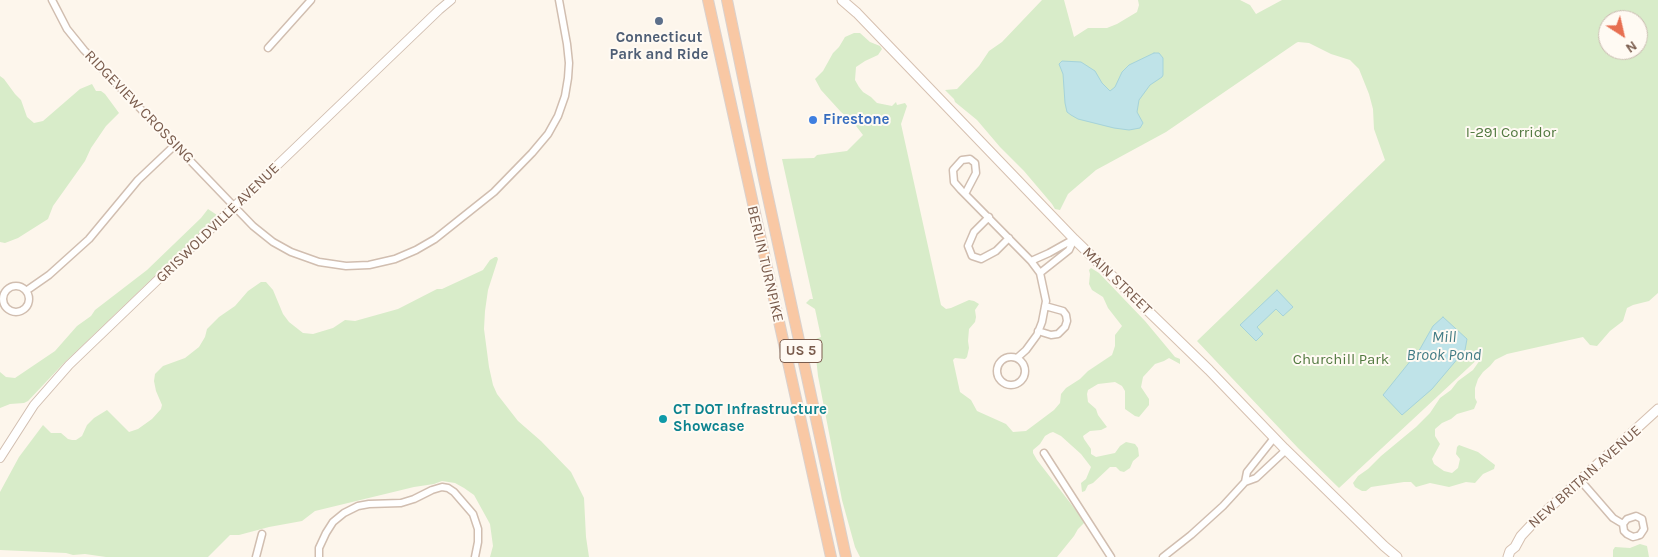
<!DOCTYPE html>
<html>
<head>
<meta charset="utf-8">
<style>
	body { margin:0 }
	#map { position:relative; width:1658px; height:557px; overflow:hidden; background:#fdf6ec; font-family:Karla,sans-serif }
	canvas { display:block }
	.north { position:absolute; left:1598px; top:10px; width:50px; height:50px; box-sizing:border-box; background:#fffaf3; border:1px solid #cabbb1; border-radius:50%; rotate:145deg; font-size:14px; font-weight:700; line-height:20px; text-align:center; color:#7a5c4d }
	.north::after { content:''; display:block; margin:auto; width:18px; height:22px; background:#e76f51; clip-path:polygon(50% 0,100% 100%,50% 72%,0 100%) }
</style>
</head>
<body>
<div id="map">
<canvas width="1658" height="557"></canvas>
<div class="north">N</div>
</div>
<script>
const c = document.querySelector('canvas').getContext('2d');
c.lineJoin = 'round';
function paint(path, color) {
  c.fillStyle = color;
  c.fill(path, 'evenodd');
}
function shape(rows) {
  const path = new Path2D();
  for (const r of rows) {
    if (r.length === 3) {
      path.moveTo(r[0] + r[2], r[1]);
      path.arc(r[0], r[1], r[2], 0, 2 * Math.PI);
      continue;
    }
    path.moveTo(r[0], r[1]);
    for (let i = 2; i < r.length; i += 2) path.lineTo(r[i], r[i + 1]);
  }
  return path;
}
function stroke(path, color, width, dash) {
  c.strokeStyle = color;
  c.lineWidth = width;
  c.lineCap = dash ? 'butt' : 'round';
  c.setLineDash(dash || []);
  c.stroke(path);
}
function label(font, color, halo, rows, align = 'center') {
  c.font = font + ' Karla,sans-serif';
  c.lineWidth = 4;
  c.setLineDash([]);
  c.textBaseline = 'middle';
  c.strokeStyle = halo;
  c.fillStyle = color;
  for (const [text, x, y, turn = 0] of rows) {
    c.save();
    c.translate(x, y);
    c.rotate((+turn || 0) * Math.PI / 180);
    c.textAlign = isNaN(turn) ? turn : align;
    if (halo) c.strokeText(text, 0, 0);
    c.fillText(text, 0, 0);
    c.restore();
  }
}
paint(shape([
	[1042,0,1064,0,1074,37,1088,28,1107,28,1117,24,1137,12,1139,5,1138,0,1240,0,1250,5,1256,14,1282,0,1658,0,1658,293,1649,301,1633,305,1627,308,1623,321,1610,331,1597,346,1590,345,1583,337,1507,354,1495,360,1490,366,1483,372,1478,379,1475,388,1475,398,1477,402,1474,409,1457,414,1451,419,1442,423,1435,429,1435,436,1440,444,1432,459,1434,464,1444,471,1452,473,1458,468,1460,459,1456,454,1457,447,1459,445,1478,452,1495,465,1494,469,1483,474,1475,483,1466,482,1449,487,1430,483,1416,487,1411,482,1404,482,1371,487,1366,491,1362,491,1355,487,1353,483,1358,476,1368,469,1381,456,1416,427,1430,413,1440,398,1451,390,1458,381,1473,370,1480,360,1482,355,1339,488,1298,448,1197,341,1385,160,1374,129,1373,109,1369,94,1359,69,1350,60,1331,54,1309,43,1298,42,1296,43,1166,132,1096,170,1068,194,1060,210,1055,209,1052,204,1024,171,1000,147,977,120,955,102,954,99,945,90,957,89,979,66,989,51,1002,42],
	[1608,20,1638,20,1638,50,1608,50],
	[854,33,860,33,870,42,880,46,882,49,878,55,865,61,856,67,855,80,859,87,863,92,871,97,877,103,892,106,896,102,897,105,905,103,907,106,901,124,941,305,946,309,951,308,969,300,974,301,979,304,975,310,976,317,975,322,969,329,968,341,969,348,967,357,965,359,955,358,953,360,960,392,971,400,977,411,1006,424,1013,432,1026,431,1054,410,1060,403,1061,394,1066,388,1080,379,1088,371,1112,355,1115,346,1115,335,1122,326,1108,308,1103,297,1092,290,1089,284,1090,274,1089,270,1091,268,1099,273,1145,321,1175,357,1180,359,1180,364,1169,358,1164,361,1155,364,1143,377,1141,387,1149,399,1149,405,1139,417,1135,416,1125,409,1125,391,1122,386,1115,382,1098,384,1088,390,1087,394,1088,402,1096,409,1098,415,1107,427,1101,430,1090,431,1083,436,1084,439,1091,449,1091,454,1096,457,1115,453,1120,446,1126,442,1135,444,1138,448,1139,456,1133,461,1130,468,1124,472,1120,471,1116,467,1110,467,1093,483,1088,485,1085,491,1082,492,1081,483,1086,479,1091,467,1081,454,1061,436,1053,432,1050,433,1045,436,1040,444,1033,450,1033,453,1037,460,1085,522,1078,529,1074,536,1057,557,860,557,855,547,842,500,818,376,815,348,816,339,821,337,815,309,806,303,810,299,813,299,782,159,814,158,817,155,847,151,863,135,853,122,841,112,821,90,815,79,823,71,833,53,839,47,845,37],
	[0,76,4,79,15,94,21,100,27,117,34,123,43,121,80,89,92,84,96,91,101,91,105,94,119,113,106,126,91,148,85,161,53,206,48,219,18,238,5,243,0,242],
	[208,209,217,215,211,222,63,364,28,401,24,403,10,404,0,408,0,372,6,377,15,378,55,351,77,326,91,316,95,310,147,270,201,218],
	[495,257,497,257,498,259,488,290,485,311,484,329,489,367,493,385,497,394,518,421,541,441,571,472,584,498,586,537,589,557,490,557,493,546,490,524,474,495,464,488,455,483,442,481,434,484,414,487,315,511,302,521,269,527,239,535,230,535,208,557,106,557,85,554,73,555,66,553,0,550,0,492,19,457,43,425,51,433,61,433,68,439,72,440,76,440,82,436,87,425,94,418,107,410,129,432,138,429,152,419,161,409,162,405,156,391,154,381,155,374,163,366,185,358,199,347,205,337,207,329,219,317,235,306,248,291,261,282,266,282,273,290,283,314,289,322,303,333,313,334,333,328,345,320,355,321,398,309,437,289,442,289,483,270,490,260],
	[1640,544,1647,546,1649,557,1613,557,1613,550,1615,547,1630,548]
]), '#d8ecc9');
const water = shape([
	[1154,53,1159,53,1163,58,1163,75,1162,77,1150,85,1139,100,1137,112,1143,123,1140,128,1129,130,1114,128,1078,119,1071,115,1067,112,1065,103,1063,74,1059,64,1062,61,1081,62,1095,71,1102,83,1110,91,1115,87,1122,72,1129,65,1154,53],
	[1277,290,1293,307,1283,316,1276,309,1257,327,1263,334,1256,341,1240,325,1277,290],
	[1443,317,1467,339,1465,350,1432,389,1402,415,1383,395,1420,349,1433,326,1443,317]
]);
paint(water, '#bfe3e8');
stroke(water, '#a5d3da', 1);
const minor = shape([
	[52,0,67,29,84,50,253,226,273,242,291,252,319,262,346,266,369,265,395,259,416,250,435,239,494,192,532,153,548,134,558,116,565,96,568,78,569,63,567,44,559,0],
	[268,48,311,0],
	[965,194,976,173,975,163,970,159,962,160,953,170,954,182,961,190,1031,261,1040,273,1046,301,1042,322,1037,335,1026,350,1017,358],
	[989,217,974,232,968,246,972,256,981,259,996,251,1009,238],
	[1031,261,1049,253,1074,239],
	[1040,273,1069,250,1074,239],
	[16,299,13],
	[26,291,49,275,89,239,138,180,175,145],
	[1038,331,1051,335,1058,334,1065,327,1067,321,1066,315,1063,311,1045,306],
	[1011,371,14],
	[1044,453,1111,557],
	[1580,480,1613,518,1623,524,1624,531,1627,534,1633,537,1637,536,1640,535,1644,529,1642,519,1636,516,1627,519,1623,524],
	[1245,482,1247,472,1274,438],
	[256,557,262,534],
	[319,557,319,548,326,533,333,522,344,513,358,506,369,504,401,503,414,499,432,490,442,487,448,488,454,492,473,514,478,529,478,542,475,557],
	[1163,557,1191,535,1223,506,1245,482,1256,478,1286,450]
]);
const tertiary = shape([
	[0,458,34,405,69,365,439,10,451,0]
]);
const secondary = shape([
	[842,0,857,13,1074,239,1209,370,1284,448,1384,546,1397,557],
	[1508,557,1510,551,1515,547,1521,536,1535,521,1658,409]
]);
const trunk = shape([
	[708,0,831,557],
	[727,0,764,179,846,557]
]);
stroke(minor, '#d1beb0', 9);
stroke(tertiary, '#d1beb0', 10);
stroke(secondary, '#d6c0b0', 11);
stroke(trunk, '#dad1cd', 12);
stroke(minor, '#fff', 6);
stroke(tertiary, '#fff', 8);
stroke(secondary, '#fff', 9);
stroke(trunk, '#f9c8a4', 10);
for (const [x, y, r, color] of [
	[659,21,5,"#5c6f8a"],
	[813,120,5,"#3f7fe0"],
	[663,419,5,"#0f9aa8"]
]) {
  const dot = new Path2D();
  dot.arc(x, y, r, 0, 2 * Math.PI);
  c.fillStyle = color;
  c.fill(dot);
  stroke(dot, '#fffaf3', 2);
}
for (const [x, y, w] of [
	[801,351,42]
]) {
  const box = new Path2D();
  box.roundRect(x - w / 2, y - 11.5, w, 23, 4);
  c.fillStyle = '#fffaf3';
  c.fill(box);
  stroke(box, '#7a5c4d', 1);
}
label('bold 14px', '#7a5c4d', null, [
	["US 5",801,351]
]);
label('bold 15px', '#4e5e75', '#fffaf3', [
	["Connecticut",659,38],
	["Park and Ride",659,55]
]);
label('15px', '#7a5c4d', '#fffaf3', [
	["RIDGEVIEW CROSSING",139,107,46],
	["GRISWOLDVILLE AVENUE",218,223,-44],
	["BERLIN TURNPIKE",765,264,77],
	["MAIN STREET",1117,281,44],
	["NEW BRITAIN AVENUE",1585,477,-42]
]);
label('bold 15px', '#366cbe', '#fffaf3', [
	["Firestone",823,120]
], 'left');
label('15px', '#537a41', '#fffaf3', [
	["I-291 Corridor",1511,133],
	["Churchill Park",1341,360]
]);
label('bold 15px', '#0d838f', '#fffaf3', [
	["CT DOT Infrastructure",673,410],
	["Showcase",673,427]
], 'left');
label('italic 16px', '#437c86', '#fffaf3', [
	["Mill",1444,337],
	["Brook Pond",1444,355]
]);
</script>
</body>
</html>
